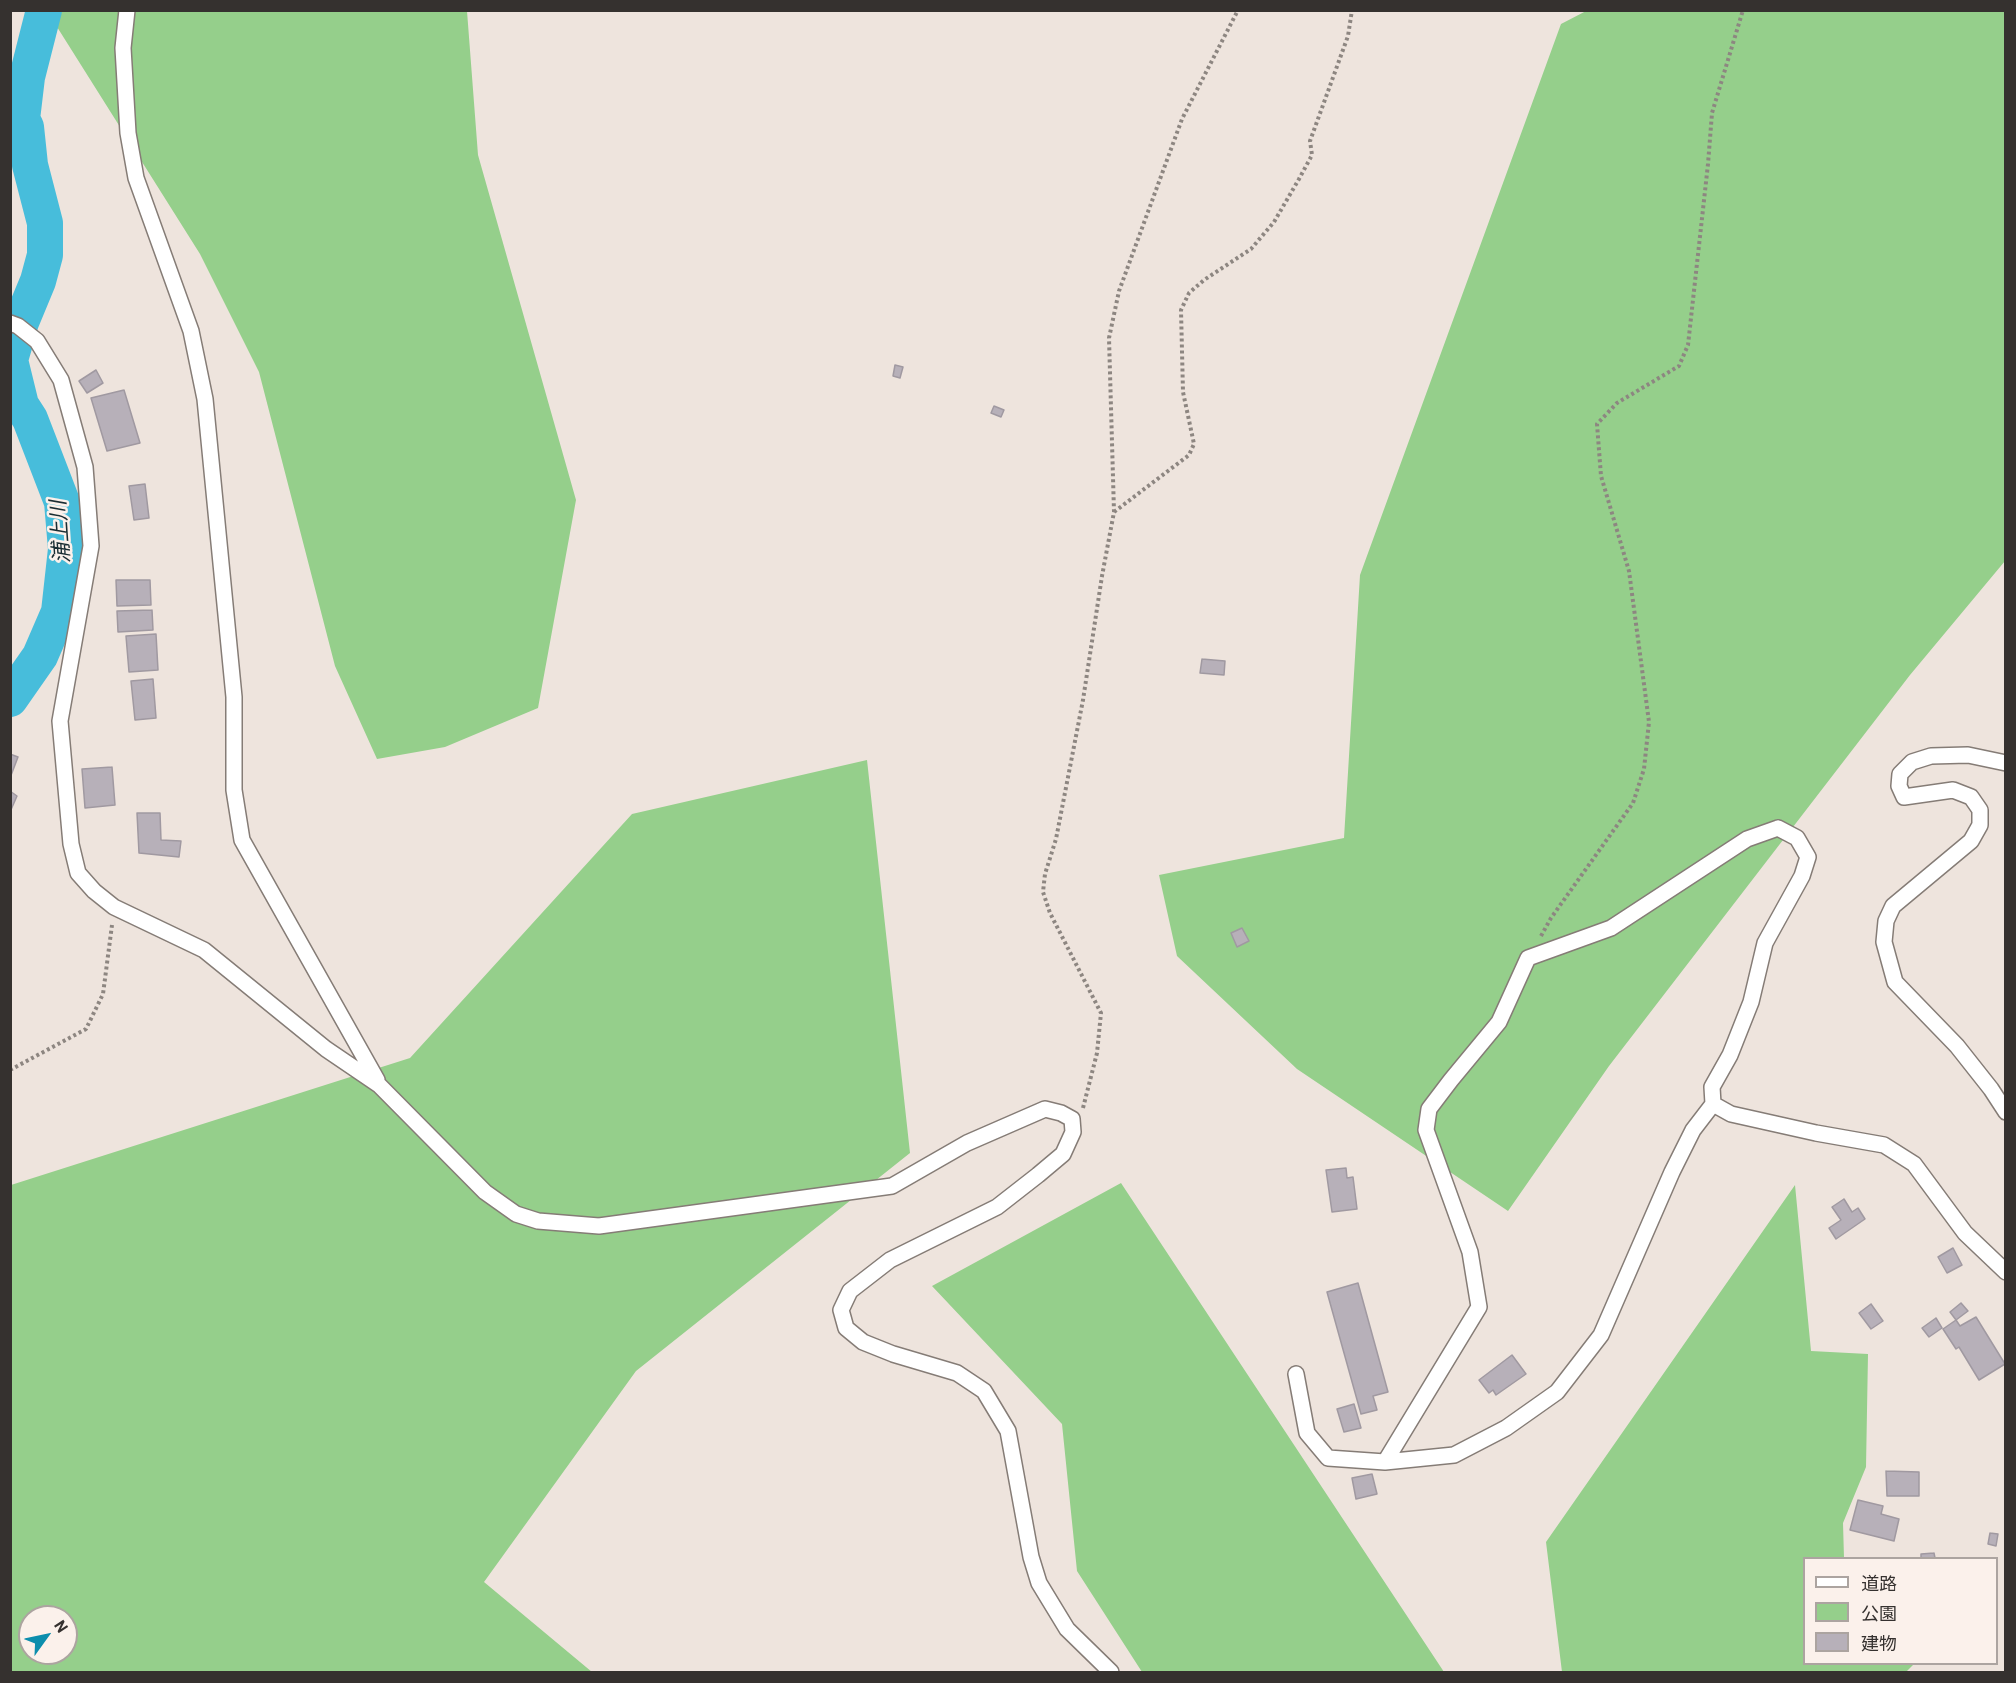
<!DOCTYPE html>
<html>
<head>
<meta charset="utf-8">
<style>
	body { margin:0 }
	#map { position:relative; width:2016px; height:1683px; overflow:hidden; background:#eee4dd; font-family:Barlow,"Noto Sans JP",sans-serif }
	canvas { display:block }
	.frame { position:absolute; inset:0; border:12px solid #35312f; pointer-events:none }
	.legend { position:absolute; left:1803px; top:1557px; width:195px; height:108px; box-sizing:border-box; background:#fbf1eb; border:2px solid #aca4a0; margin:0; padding:8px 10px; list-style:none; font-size:18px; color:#35312f }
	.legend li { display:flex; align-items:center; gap:12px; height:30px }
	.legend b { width:30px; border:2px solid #aca4a0 }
	.north { position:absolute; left:18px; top:1605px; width:60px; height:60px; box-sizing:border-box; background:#fbf1eb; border:2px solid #aca4a0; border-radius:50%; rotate:57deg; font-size:16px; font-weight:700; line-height:24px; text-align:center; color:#35312f }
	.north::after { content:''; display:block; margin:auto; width:21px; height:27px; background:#0c8ead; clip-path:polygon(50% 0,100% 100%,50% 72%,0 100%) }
</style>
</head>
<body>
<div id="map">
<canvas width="2016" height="1683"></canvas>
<div class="frame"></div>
<ul class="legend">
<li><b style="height:8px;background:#fff"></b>道路</li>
<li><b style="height:16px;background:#95cf8b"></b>公園</li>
<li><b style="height:16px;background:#b7b0b9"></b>建物</li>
</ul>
<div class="north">N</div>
</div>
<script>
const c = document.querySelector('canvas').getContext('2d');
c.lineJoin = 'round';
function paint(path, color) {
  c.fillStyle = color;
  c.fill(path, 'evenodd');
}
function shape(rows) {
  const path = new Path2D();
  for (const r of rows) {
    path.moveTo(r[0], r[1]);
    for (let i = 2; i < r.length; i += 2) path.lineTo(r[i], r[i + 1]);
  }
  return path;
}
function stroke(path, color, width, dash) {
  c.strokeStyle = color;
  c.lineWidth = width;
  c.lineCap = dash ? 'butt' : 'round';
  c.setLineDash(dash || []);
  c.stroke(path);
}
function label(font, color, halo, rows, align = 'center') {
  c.font = font + ' Barlow,"Noto Sans JP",sans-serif';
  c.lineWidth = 5;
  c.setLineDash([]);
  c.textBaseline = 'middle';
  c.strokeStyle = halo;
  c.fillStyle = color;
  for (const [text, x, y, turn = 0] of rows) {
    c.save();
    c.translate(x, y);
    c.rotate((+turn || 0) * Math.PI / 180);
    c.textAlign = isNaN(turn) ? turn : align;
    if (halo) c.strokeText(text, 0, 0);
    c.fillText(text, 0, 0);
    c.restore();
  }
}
paint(shape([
	[1588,10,2005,11,2005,561,1910,675,1609,1066,1508,1211,1297,1069,1177,956,1159,875,1344,838,1360,575,1561,24],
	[47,11,467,11,478,155,576,500,538,708,445,747,377,759,335,666,259,372,200,254],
	[867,760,910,1153,636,1371,484,1582,592,1672,11,1672,11,1185,410,1058,632,814],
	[30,1617,66,1617,66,1653,30,1653],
	[1121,1183,1444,1672,1142,1672,1077,1571,1062,1424,932,1286],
	[1795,1185,1811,1351,1868,1354,1866,1467,1843,1523,1844,1558,1804,1558,1804,1664,1914,1664,1906,1672,1562,1672,1546,1542]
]), '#95cf8b');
stroke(shape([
	[10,360,21,405,30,419,62,502,66,549,59,612,40,656,10,699],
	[10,360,21,322,38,281,45,255,45,223,30,165,26,127,22,119,27,77,44,10]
]), '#47bddb', 36);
const building = shape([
	[895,365,903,367,900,378,893,376,895,365],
	[96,370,103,383,87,393,79,381,96,370],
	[124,390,140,443,107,451,91,398,124,390],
	[994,406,1004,410,1001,417,991,413,994,406],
	[145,484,149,518,134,520,129,486,145,484],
	[116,580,150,580,151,605,117,606,116,580],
	[152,610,153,630,118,632,117,611,152,610],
	[156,634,158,670,129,672,126,636,156,634],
	[1202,659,1225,661,1224,675,1200,673,1202,659],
	[153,679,156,718,135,720,131,681,153,679],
	[10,754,18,757,10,778,10,754],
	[112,767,115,805,85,808,82,769,112,767],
	[10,791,17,796,10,812,10,791],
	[137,813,160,813,161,840,181,841,179,857,139,853,137,813],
	[1242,928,1249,941,1237,947,1231,933,1242,928],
	[1346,1168,1347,1178,1353,1177,1357,1209,1332,1212,1326,1170,1346,1168],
	[1844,1199,1852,1212,1858,1208,1865,1219,1836,1239,1829,1228,1841,1220,1832,1207,1844,1199],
	[1953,1248,1962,1265,1947,1273,1938,1257,1953,1248],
	[1358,1283,1388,1392,1373,1396,1377,1410,1361,1414,1327,1292,1358,1283],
	[1961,1303,1968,1311,1956,1320,1950,1312,1961,1303],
	[1871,1304,1883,1321,1871,1329,1859,1313,1871,1304],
	[1976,1317,2005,1364,1979,1380,1959,1347,1956,1349,1943,1329,1956,1320,1960,1326,1976,1317],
	[1936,1318,1942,1328,1929,1337,1922,1328,1936,1318],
	[1512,1355,1526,1374,1496,1395,1493,1390,1489,1393,1479,1380,1512,1355],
	[1354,1404,1361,1428,1344,1432,1337,1409,1354,1404],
	[1886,1471,1919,1472,1919,1496,1887,1496,1886,1471],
	[1372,1474,1377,1494,1356,1499,1352,1478,1372,1474],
	[1858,1500,1883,1506,1881,1514,1899,1519,1894,1541,1850,1530,1858,1500],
	[1990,1533,1998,1534,1996,1546,1988,1544,1990,1533],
	[1934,1553,1935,1558,1921,1558,1921,1554,1934,1553]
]);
paint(building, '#b7b0b9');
stroke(building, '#a099a1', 1.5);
const minor = shape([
	[127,10,123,48,128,133,136,178,191,331,205,399,234,697,234,790,242,840,377,1080],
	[10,323,18,326,37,341,61,380,85,467,91,546,60,721,71,844,78,873,94,891,114,907,204,950,326,1049,379,1085,485,1192,516,1214,538,1221,599,1226,892,1186,967,1143,1045,1109,1061,1113,1072,1119,1073,1132,1063,1154,1038,1175,997,1207,890,1260,850,1291,841,1310,846,1328,863,1342,893,1354,957,1373,984,1391,1008,1431,1031,1557,1039,1583,1067,1629,1111,1672],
	[2006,763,1968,755,1931,756,1912,762,1900,774,1899,786,1904,797,1953,790,1971,797,1980,810,1980,825,1971,841,1893,906,1886,921,1884,942,1895,982,1957,1046,1991,1089,2006,1112],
	[1778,828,1797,838,1808,857,1802,876,1765,943,1751,1002,1730,1055,1712,1087,1713,1104,1693,1130,1672,1172,1601,1335,1557,1392,1506,1428,1454,1455,1385,1462,1479,1307,1470,1252,1426,1130,1429,1109,1451,1080,1499,1022,1528,958,1611,928,1747,839,1778,828],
	[1713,1104,1731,1114,1816,1133,1884,1145,1914,1164,1965,1233,2006,1272],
	[1296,1374,1307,1433,1328,1458,1385,1462]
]);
stroke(minor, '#857c76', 18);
stroke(shape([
	[1114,512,1189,455,1194,444,1183,392,1181,310,1189,293,1204,280,1251,249,1274,222,1299,179,1312,155,1310,141,1348,36,1352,10],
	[1541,936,1551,918,1633,803,1644,769,1649,722,1629,571,1601,476,1597,424,1617,403,1679,366,1688,345,1708,164,1712,113,1743,10],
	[10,1070,86,1029,103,994,112,925],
	[1083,1108,1097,1053,1101,1013,1050,913,1043,892,1045,874,1056,839,1083,700,1102,576,1114,512,1109,338,1119,291,1182,119,1238,10]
]), '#8d8681', 4, [3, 3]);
stroke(minor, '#fff', 15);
label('italic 21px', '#192d33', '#fbf1eb', [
	["浦上川",60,532,-94]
]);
</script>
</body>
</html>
